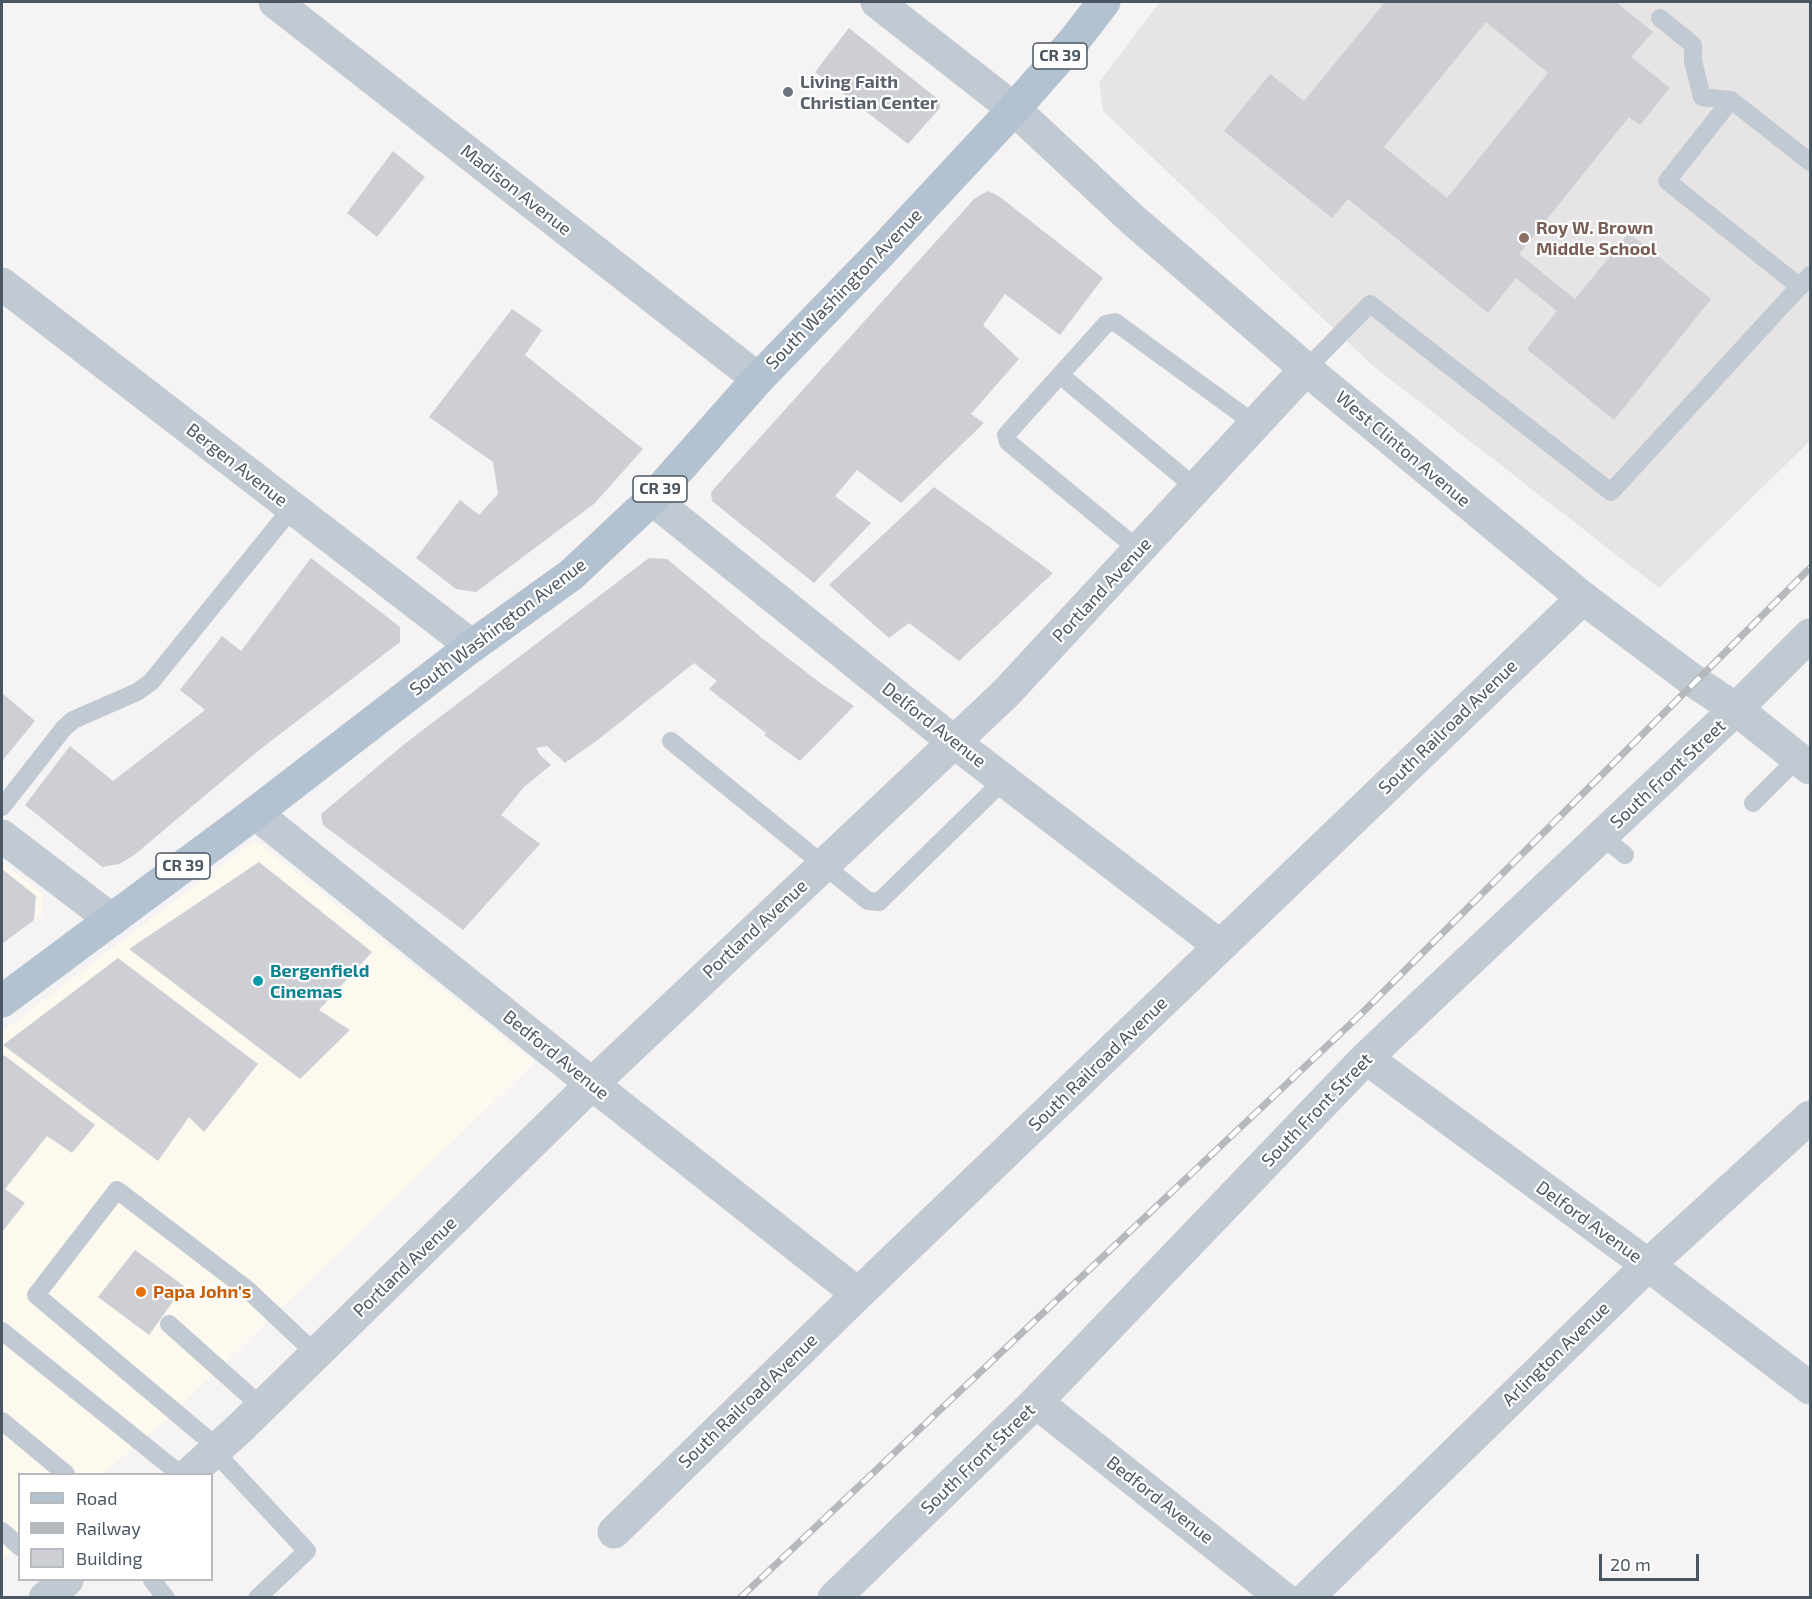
<!DOCTYPE html>
<html>
<head>
<meta charset="utf-8">
<style>
	body { margin:0 }
	#map { position:relative; width:1812px; height:1599px; overflow:hidden; background:#f5f3f3; font-family:"Exo 2",sans-serif }
	canvas { display:block }
	.frame { position:absolute; inset:0; border:3px solid #4a5661; pointer-events:none }
	.legend { position:absolute; left:18px; top:1473px; width:195px; height:108px; box-sizing:border-box; background:#fff; border:2px solid #b7bbc0; margin:0; padding:8px 10px; list-style:none; font-size:18px; color:#4a5661 }
	.legend li { display:flex; align-items:center; gap:12px; height:30px }
	.legend b { width:30px; border:2px solid #b7bbc0 }
	.scale { position:absolute; left:1599px; top:1554px; width:100px; height:27px; box-sizing:border-box; border:3px solid #4a5661; border-top:0; padding-left:8px; font-size:18px; line-height:21px; white-space:nowrap; color:#4a5661; -webkit-text-stroke:4px #fff; paint-order:stroke }
</style>
</head>
<body>
<div id="map">
<canvas width="1812" height="1599"></canvas>
<div class="frame"></div>
<ul class="legend">
<li><b style="height:8px;background:#b3c2d1"></b>Road</li>
<li><b style="height:8px;background:#b5b8bd"></b>Railway</li>
<li><b style="height:16px;background:#cdcfd5"></b>Building</li>
</ul>
<div class="scale">20 m</div>
</div>
<script>
const c = document.querySelector('canvas').getContext('2d');
c.lineJoin = 'round';
function paint(path, color) {
  c.fillStyle = color;
  c.fill(path, 'evenodd');
}
function shape(rows) {
  const path = new Path2D();
  for (const r of rows) {
    path.moveTo(r[0], r[1]);
    for (let i = 2; i < r.length; i += 2) path.lineTo(r[i], r[i + 1]);
  }
  return path;
}
function stroke(path, color, width, dash) {
  c.strokeStyle = color;
  c.lineWidth = width;
  c.lineCap = dash ? 'butt' : 'round';
  c.setLineDash(dash || []);
  c.stroke(path);
}
function label(font, color, halo, rows, align = 'center') {
  c.font = font + ' "Exo 2",sans-serif';
  c.lineWidth = 4.5;
  c.setLineDash([]);
  c.textBaseline = 'middle';
  c.strokeStyle = halo;
  c.fillStyle = color;
  for (const [text, x, y, turn = 0] of rows) {
    c.save();
    c.translate(x, y);
    c.rotate((+turn || 0) * Math.PI / 180);
    c.textAlign = isNaN(turn) ? turn : align;
    if (halo) c.strokeText(text, 0, 0);
    c.fillText(text, 0, 0);
    c.restore();
  }
}
paint(shape([
	[255,840,535,1062,165,1421,103,1474,20,1474,19,1546,2,1561,2,1032],
	[2,862,43,894,43,914,2,944]
]), '#fdf9ef');
paint(shape([
	[1160,2,1810,2,1810,441,1659,588,1372,365,1103,111,1099,82]
]), '#e6e4e5');
paint(shape([
	[1385,2,1616,2,1653,32,1631,57,1670,88,1640,125,1629,117,1519,254,1575,299,1629,233,1711,299,1614,420,1527,349,1557,311,1516,278,1488,313,1348,199,1332,218,1224,131,1270,74,1304,101],
	[1486,22,1548,73,1447,198,1384,147],
	[849,28,940,101,940,108,908,144,815,72],
	[393,151,425,177,377,237,347,213],
	[988,191,1000,197,1103,278,1060,335,1005,294,983,325,1019,359,971,414,984,423,901,503,857,470,835,496,871,523,814,583,712,501,711,492,975,198],
	[512,309,542,330,525,355,643,449,595,503,476,592,456,589,416,558,460,500,479,515,498,494,493,462,429,417],
	[934,487,1053,573,959,661,909,623,889,638,829,585],
	[311,558,400,627,400,642,258,751,133,856,119,864,102,867,25,805,70,746,113,781,205,710,180,690,222,636,241,651],
	[649,558,667,559,762,638,819,682,854,706,800,761,764,735,766,733,709,689,717,681,694,663,599,739,565,763,547,746,536,748,540,755,551,765,524,787,501,815,540,844,463,930,323,825,321,814,407,742],
	[2,693,35,721,2,761],
	[259,862,372,952,319,1010,350,1030,300,1079,129,949],
	[2,869,36,896,34,920,2,944],
	[118,958,258,1064,204,1132,189,1117,158,1161,3,1045],
	[4,1055,95,1125,72,1153,47,1136,5,1189,25,1203,2,1232,2,1057],
	[135,1250,184,1286,149,1335,98,1297]
]), '#cdcfd5');
stroke(shape([
	[1660,18,1693,45,1693,61,1702,97,1731,100,1810,162],
	[1731,100,1667,181,1800,287],
	[1306,369,1370,304,1611,492,1810,275],
	[1060,375,1006,435,1008,442,1139,550],
	[1196,488,1060,375,1106,324,1115,322,1255,424],
	[671,741,868,901,879,902,1004,780],
	[1753,803,1798,758],
	[2,807,64,728,73,720,137,692,151,682,292,508],
	[1602,836,1625,855],
	[169,1324,262,1407],
	[2,1331,180,1474],
	[2,1421,66,1474],
	[218,1448,36,1295,117,1190,248,1290,316,1354],
	[214,1451,307,1551,257,1598],
	[2,1531,20,1547],
	[152,1580,166,1598]
]), '#c1cad2', 18);
stroke(shape([
	[275,2,758,379],
	[2,284,472,646],
	[652,499,954,742,1220,946],
	[255,813,592,1084,858,1294],
	[2,836,112,920],
	[1366,1058,1648,1265,1810,1388],
	[1036,1402,1283,1598],
	[189,1474,239,1429,592,1084,1006,693,1306,369],
	[614,1532,858,1294,1583,598],
	[45,1598,67,1580],
	[834,1598,1036,1402,1366,1058,1736,709,1810,635],
	[1307,1598,1648,1265,1810,1117]
]), '#c1cad2', 33);
stroke(shape([
	[877,2,1014,109,1133,220,1306,369,1583,598,1695,682,1736,709,1810,768]
]), '#c1cad2', 33);
stroke(shape([
	[2,1001,255,813,472,646,571,575,652,499,758,379,881,252,1014,109,1073,42,1104,2]
]), '#b3c2d1', 33);
const rail = shape([
	[740,1598,1361,1014,1810,568]
]);
stroke(rail, '#b5b8bd', 7);
stroke(rail, '#fff', 4.5, [14]);
for (const [x, y, r, color] of [
	[788,92,6,"#6b7280"],
	[1524,238,6,"#8d6e63"],
	[258,981,6,"#0f9aa8"],
	[141,1292,6,"#e8710a"]
]) {
  const dot = new Path2D();
  dot.arc(x, y, r, 0, 2 * Math.PI);
  c.fillStyle = color;
  c.fill(dot);
  stroke(dot, '#fff', 2);
}
for (const [x, y, w] of [
	[1060,56,54],
	[660,489,54],
	[183,866,54]
]) {
  const box = new Path2D();
  box.roundRect(x - w / 2, y - 13, w, 26, 4.5);
  c.fillStyle = '#fff';
  c.fill(box);
  stroke(box, '#4a5661', 1.5);
}
label('bold 16px', '#4a5661', null, [
	["CR 39",1060,56],
	["CR 39",660,489],
	["CR 39",183,866]
]);
label('bold 18px', '#5b616d', '#fff', [
	["Living Faith",800,82],
	["Christian Center",800,103]
], 'left');
label('18px', '#4a5661', '#fff', [
	["Madison Avenue",516,190,38],
	["South Washington Avenue",844,289,-46],
	["West Clinton Avenue",1403,449,40],
	["Bergen Avenue",237,465,38],
	["Portland Avenue",1102,590,-47],
	["South Washington Avenue",498,627,-37],
	["Delford Avenue",934,725,38],
	["South Railroad Avenue",1448,727,-44],
	["South Front Street",1668,774,-43],
	["Portland Avenue",755,929,-43],
	["Bedford Avenue",556,1055,39],
	["South Railroad Avenue",1098,1064,-44],
	["South Front Street",1317,1110,-46],
	["Delford Avenue",1589,1222,36],
	["Portland Avenue",405,1267,-44],
	["Arlington Avenue",1556,1354,-44],
	["South Railroad Avenue",748,1401,-44],
	["South Front Street",978,1459,-44],
	["Bedford Avenue",1160,1500,38]
]);
label('bold 18px', '#785e54', '#fff', [
	["Roy W. Brown",1536,228],
	["Middle School",1536,249]
], 'left');
label('bold 18px', '#0d838f', '#fff', [
	["Bergenfield",270,971],
	["Cinemas",270,992]
], 'left');
label('bold 18px', '#c56008', '#fff', [
	["Papa John's",153,1292]
], 'left');
</script>
</body>
</html>
